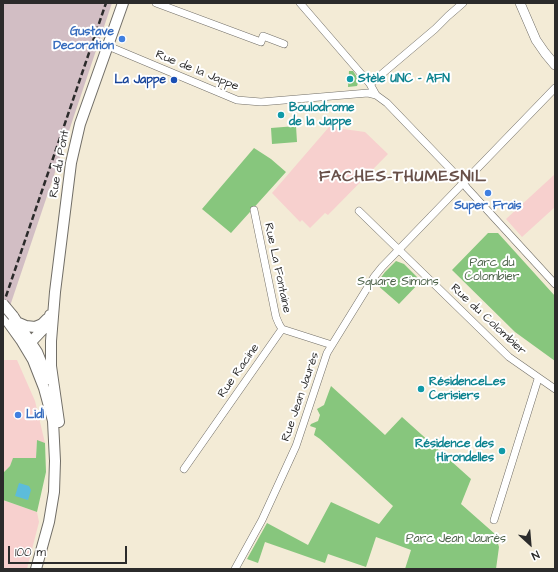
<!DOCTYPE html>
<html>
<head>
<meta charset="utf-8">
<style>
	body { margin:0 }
	#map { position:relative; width:558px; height:572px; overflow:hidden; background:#f3ebd6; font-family:"Architects Daughter",sans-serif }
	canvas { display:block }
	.frame { position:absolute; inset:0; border:4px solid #2b2b2b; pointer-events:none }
	.north { position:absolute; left:510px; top:524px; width:40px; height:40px; -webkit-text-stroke:3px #fff; paint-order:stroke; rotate:154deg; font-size:11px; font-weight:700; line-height:16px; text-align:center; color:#2b2b2b }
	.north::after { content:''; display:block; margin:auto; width:14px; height:18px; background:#2b2b2b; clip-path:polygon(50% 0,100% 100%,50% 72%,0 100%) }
	.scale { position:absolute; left:8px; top:546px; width:119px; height:18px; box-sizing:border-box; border:2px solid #2b2b2b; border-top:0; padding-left:5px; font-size:12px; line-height:14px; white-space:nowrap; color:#2b2b2b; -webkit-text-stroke:3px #fff; paint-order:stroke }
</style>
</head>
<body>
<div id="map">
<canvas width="558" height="572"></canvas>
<div class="frame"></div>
<div class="north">N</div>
<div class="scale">100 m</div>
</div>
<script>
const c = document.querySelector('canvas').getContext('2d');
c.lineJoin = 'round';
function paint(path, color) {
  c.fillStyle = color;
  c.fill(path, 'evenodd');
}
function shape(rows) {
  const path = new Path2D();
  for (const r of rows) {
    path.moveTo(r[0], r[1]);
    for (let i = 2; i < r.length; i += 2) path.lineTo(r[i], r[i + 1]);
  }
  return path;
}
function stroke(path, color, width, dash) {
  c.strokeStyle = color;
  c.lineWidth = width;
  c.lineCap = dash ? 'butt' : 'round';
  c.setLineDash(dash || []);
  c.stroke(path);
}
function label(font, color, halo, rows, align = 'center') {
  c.font = font + ' "Architects Daughter",sans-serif';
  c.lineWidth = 4;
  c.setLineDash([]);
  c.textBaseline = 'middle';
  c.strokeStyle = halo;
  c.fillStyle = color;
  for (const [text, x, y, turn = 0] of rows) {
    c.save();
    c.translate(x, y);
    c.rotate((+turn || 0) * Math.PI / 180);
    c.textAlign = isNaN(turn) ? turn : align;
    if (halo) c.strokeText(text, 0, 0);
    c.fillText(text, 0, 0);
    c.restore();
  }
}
paint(shape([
	[329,127,365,132,388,154,328,215,325,213,310,228,302,220,300,222,272,193],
	[555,174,555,207,522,237,506,219],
	[3,360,17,360,35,401,45,443,37,441,36,458,14,458,10,466,3,473],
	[3,500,37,512,39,522,27,569,3,569]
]), '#f7d0ce');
paint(shape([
	[3,3,112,3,10,306,3,299]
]), '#d2bec4');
paint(shape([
	[349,71,353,71,357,77,358,83,357,86,348,87],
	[296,126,297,142,272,144,271,128],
	[254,148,271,159,286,172,231,233,202,209],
	[488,233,498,233,555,296,555,361,515,332,452,270],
	[396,261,404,264,421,281,399,304,376,284,385,272],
	[331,386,385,435,402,417,471,479,461,504,495,534,499,547,496,569,405,569,411,550,376,537,366,567,328,554,325,563,265,542,258,563,247,559,267,523,308,545,331,502,379,524,393,506,320,439,314,435,316,428,310,426,311,424,318,421,320,415,317,409,324,405],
	[37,440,45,443,46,472,37,512,3,500,3,473,10,466,13,458,36,458]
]), '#87c67d');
paint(shape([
	[19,483,29,486,31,490,28,500,15,496]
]), '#5cbcdb');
const minor = shape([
	[156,3,261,42,263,36,284,44],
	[300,3,370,84,376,95,387,103,461,180,467,188,555,284],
	[108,46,237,100,261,102,368,93,376,95],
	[370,84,435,29,448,16,463,3],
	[254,210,276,317,279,324,282,329],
	[359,211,509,357,555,389],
	[184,469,282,329,332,345],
	[494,520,538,379],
	[235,569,262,520,296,446,327,353,374,277,382,267,555,88]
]);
const tertiary = shape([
	[520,3,536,40,545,53,555,65]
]);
const secondary = shape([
	[3,315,21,340,33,360,44,388,53,421,55,461,54,492,49,522,36,569],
	[13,316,37,352,48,379],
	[19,323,26,326,35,327,42,324,47,319],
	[29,348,31,342,48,324,50,315],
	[59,422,51,366,51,341,55,292,71,163,80,124,123,3]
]);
stroke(minor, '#716e67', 8);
stroke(tertiary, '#716e67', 10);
stroke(secondary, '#716e67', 12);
stroke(minor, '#fff', 7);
stroke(tertiary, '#fff', 9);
stroke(secondary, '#fff', 10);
stroke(shape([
	[3,305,106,3]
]), '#2b2b2b', 2.5, [6, 3]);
const secondaryBridge = shape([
	[3,304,13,316]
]);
stroke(secondaryBridge, '#716e67', 12, []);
stroke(secondaryBridge, '#fff', 10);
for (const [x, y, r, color] of [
	[122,39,4,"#3f7fe0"],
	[350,79,4,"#0f9aa8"],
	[174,80,4,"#1a4fb4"],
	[281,115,4,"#0f9aa8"],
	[488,193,4,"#3f7fe0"],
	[421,389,4,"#0f9aa8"],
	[18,415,4,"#3f7fe0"],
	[502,451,4,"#0f9aa8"]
]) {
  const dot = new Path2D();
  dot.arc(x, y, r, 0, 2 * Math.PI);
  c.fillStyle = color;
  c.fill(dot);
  stroke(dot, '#fff', 1.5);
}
label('bold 12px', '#366cbe', '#fff', [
	["Gustave",114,32],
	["Decoration",114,46],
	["Super Frais",488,206,"center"],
	["Lidl",26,415,"left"]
], 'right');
label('12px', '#2b2b2b', '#fff', [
	["Rue de la Jappe",197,71,22],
	["Rue du Pont",60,164,-80],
	["Rue La Fontaine",277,268,78],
	["Rue du Colombier",488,320,43],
	["Rue Racine",239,371,-55],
	["Rue Jean Jaurès",301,397,-71]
]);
label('bold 12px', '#0d838f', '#fff', [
	["Stèle UNC - AFN",358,79],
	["Boulodrome",289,108],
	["de la Jappe",289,122],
	["RésidenceLes",429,382],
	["Cerisiers",429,396],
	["Résidence des",494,444,"right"],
	["Hirondelles",494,458,"right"]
], 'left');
label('bold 12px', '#164399', '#fff', [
	["La Jappe",166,80]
], 'right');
label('12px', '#4b6148', '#fff', [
	["Parc du",492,263],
	["Colombier",492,277],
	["Square Simons",398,282],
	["Parc Jean Jaurès",456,539]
]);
c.letterSpacing = '1px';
label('bold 16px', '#685049', '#fff', [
	["FACHES-THUMESNIL",403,178]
]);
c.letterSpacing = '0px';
</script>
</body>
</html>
